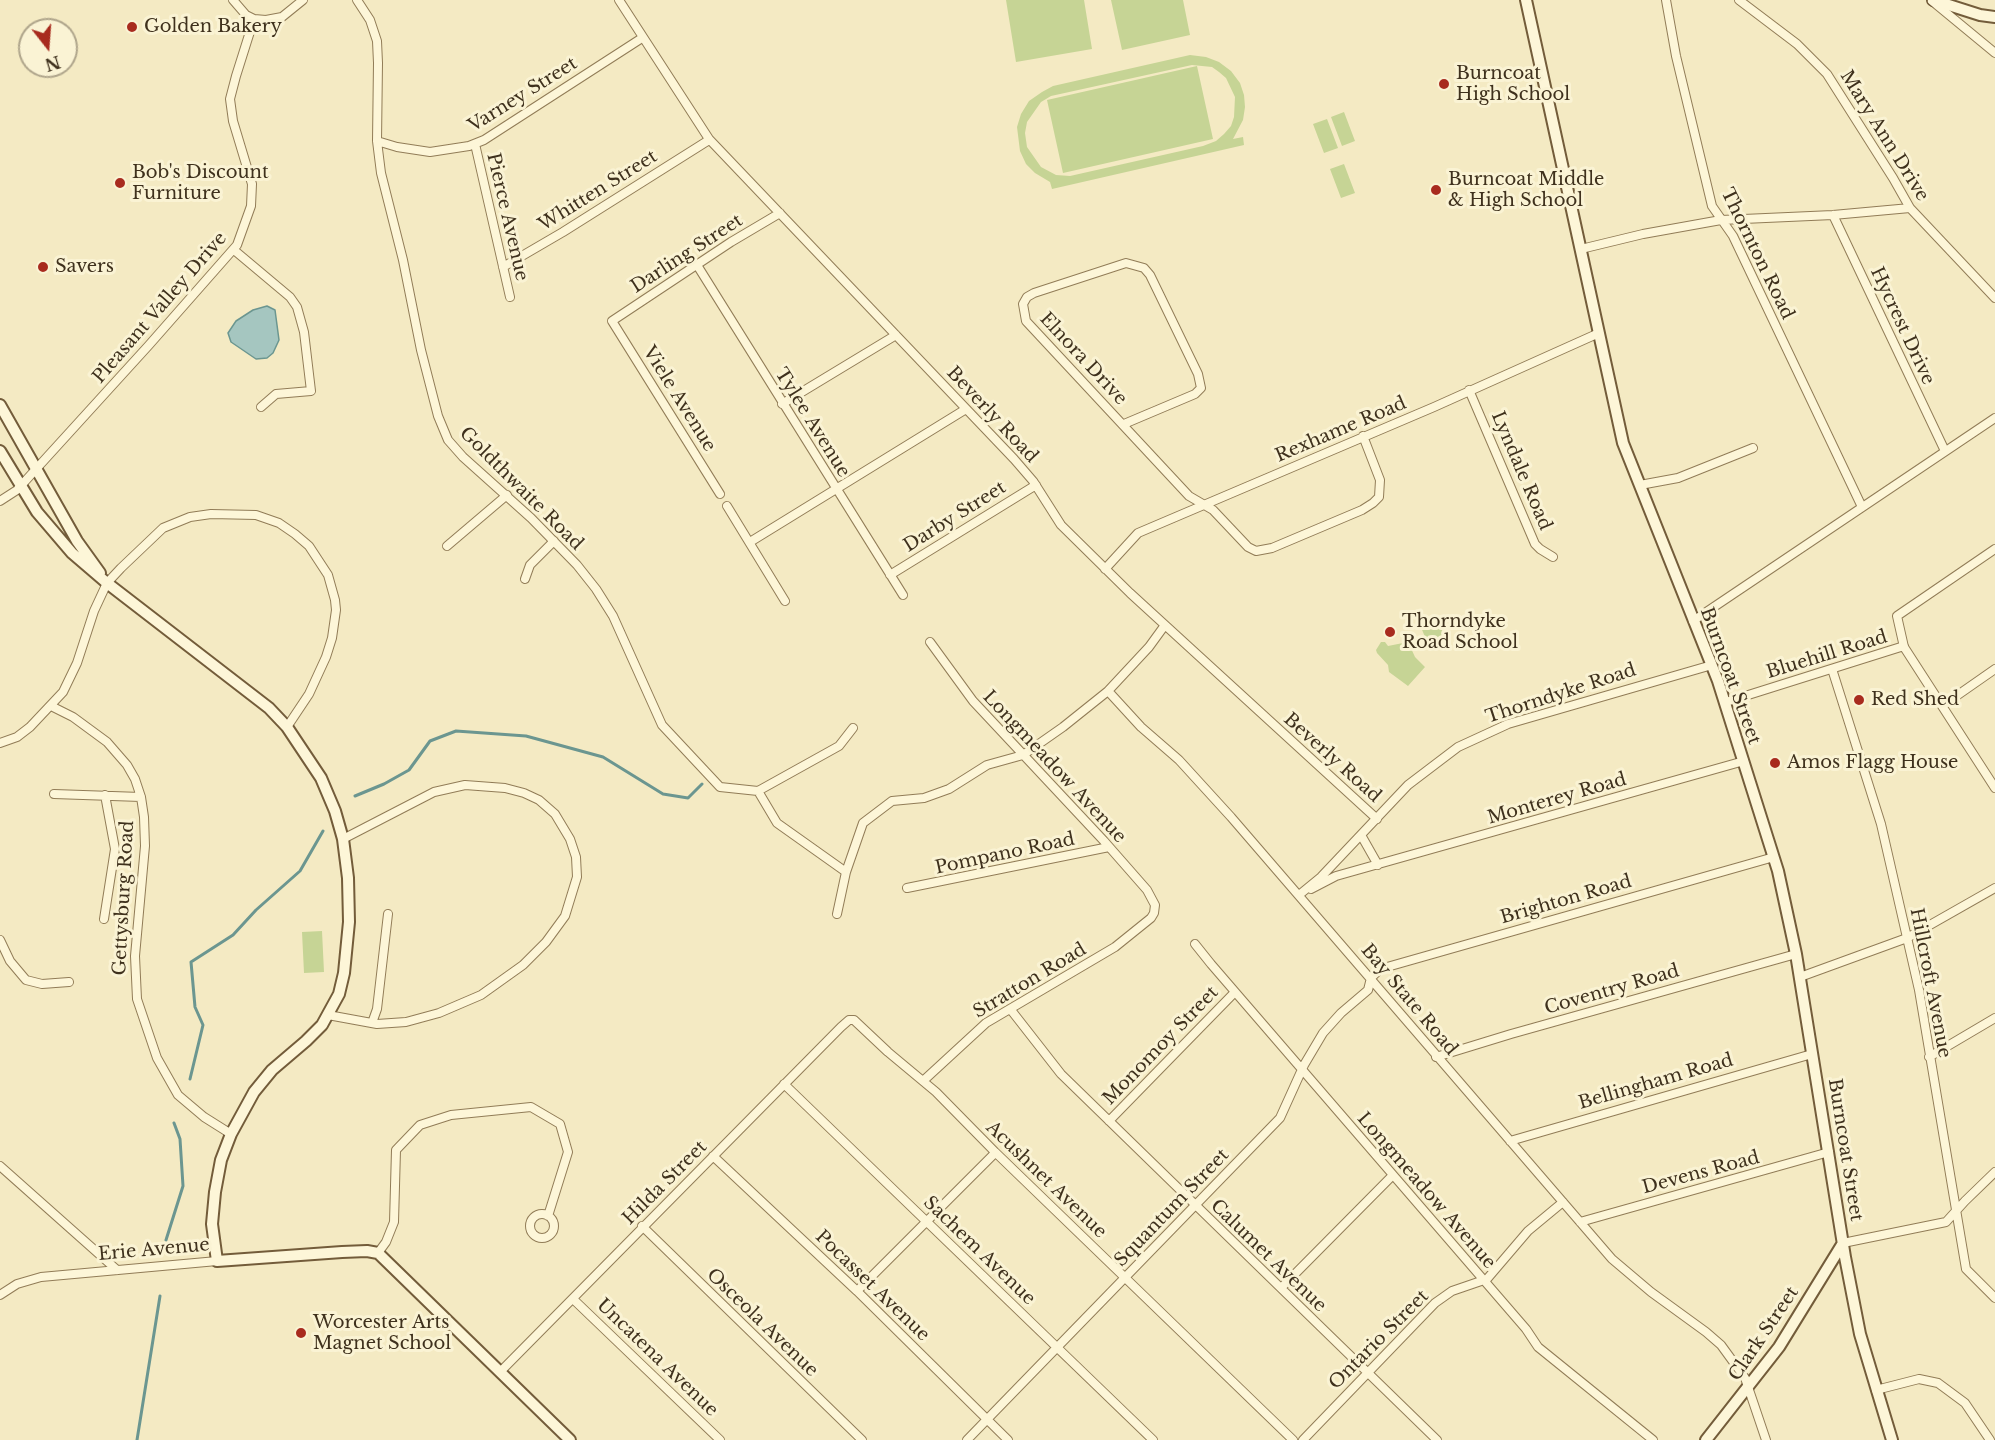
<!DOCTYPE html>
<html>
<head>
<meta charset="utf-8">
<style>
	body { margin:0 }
	#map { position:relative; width:1995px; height:1440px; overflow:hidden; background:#f4eac3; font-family:"Libre Baskerville",serif }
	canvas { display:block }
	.north { position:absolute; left:18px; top:18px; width:60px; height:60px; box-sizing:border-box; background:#faf3d4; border:2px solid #afa58b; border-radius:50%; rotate:163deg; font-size:16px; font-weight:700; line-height:24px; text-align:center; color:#3f311d }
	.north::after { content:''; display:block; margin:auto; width:21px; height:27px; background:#a82b1e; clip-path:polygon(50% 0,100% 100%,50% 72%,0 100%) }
</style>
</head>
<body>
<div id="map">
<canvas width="1995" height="1440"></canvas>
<div class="north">N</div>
</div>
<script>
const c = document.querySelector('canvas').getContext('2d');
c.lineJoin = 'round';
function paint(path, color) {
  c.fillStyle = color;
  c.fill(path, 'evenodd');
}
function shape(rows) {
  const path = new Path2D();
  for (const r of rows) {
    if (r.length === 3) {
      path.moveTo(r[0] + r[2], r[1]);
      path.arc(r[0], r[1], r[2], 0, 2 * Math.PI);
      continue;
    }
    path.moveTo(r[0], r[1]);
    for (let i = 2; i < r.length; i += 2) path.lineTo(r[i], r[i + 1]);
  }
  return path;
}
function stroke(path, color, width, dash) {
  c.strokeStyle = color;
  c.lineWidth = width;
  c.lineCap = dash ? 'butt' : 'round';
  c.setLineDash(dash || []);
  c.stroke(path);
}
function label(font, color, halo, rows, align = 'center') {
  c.font = font + ' "Libre Baskerville",serif';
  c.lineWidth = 6;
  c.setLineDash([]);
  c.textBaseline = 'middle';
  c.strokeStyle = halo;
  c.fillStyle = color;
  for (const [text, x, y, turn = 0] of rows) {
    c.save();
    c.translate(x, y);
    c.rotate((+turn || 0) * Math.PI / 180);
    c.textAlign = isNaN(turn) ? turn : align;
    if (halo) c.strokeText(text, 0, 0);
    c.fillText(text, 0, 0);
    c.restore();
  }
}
paint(shape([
	[1006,0,1084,0,1092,49,1016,62],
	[1111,0,1183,0,1190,35,1122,50],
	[1190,55,1206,57,1219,62,1231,71,1240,83,1244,95,1245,107,1243,120,1233,139,1243,137,1244,145,1052,189,1050,182,1035,173,1026,164,1020,151,1017,127,1021,114,1029,101,1042,92,1053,86],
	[1192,65,1212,67,1219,72,1226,78,1235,97,1234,117,1231,126,1224,134,1216,141,1203,146,1070,176,1056,175,1041,167,1027,147,1025,133,1027,122,1041,102,1051,96],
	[1197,66,1213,139,1063,173,1047,100],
	[1344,112,1355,141,1342,146,1331,117],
	[1327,119,1338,148,1324,153,1313,124],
	[1344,164,1355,193,1341,198,1330,169],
	[1436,617,1448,644,1431,651,1420,625],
	[1381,642,1385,642,1388,646,1403,643,1409,644,1415,657,1425,667,1408,686,1389,672,1388,665,1377,653,1376,650],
	[322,931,324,972,304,973,302,932]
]), '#c6d495');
const water = shape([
	[267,306,275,310,279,340,273,353,267,358,256,359,231,342,228,333,236,321,253,310,267,306]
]);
paint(water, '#a5c6c0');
stroke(water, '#6b9690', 1.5);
stroke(shape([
	[355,796,384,784,409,770,430,741,456,731,526,736,603,757,663,794,688,798,702,784],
	[190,1079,203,1025,195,1007,191,962,233,935,256,910,300,871,323,831],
	[166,1240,183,1186,180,1139,174,1123],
	[137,1440,160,1296]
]), '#6b9690', 3);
const street = shape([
	[233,0,246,15,254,19,266,20,282,17,303,0],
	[357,0,370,20,377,41,378,63,377,141,381,173,403,260,421,350,438,416,448,440,463,457,531,518,577,565,596,589,613,616,662,725,720,787,758,791,777,823,846,872],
	[619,0,709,139,1014,459,1033,481,1061,525,1130,593,1377,819],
	[1666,0,1676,56,1712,206,1733,236,1862,507],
	[1739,0,1797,44,1827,74,1893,178,1910,208,1995,298],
	[1932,1,1995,53],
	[377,141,397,147,430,152,469,146,484,140,642,38],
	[475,144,510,297],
	[1833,215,1945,451],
	[1581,249,1643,234,1721,220,1833,215,1910,208],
	[234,250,290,297,297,307,304,332,311,391,276,394,261,407],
	[697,265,903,595],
	[503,267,563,232,709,140],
	[1469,390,1535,544,1540,549,1553,557],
	[782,404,896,335],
	[1124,424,1195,394,1201,388,1198,374,1150,275,1144,268,1126,263,1034,293,1027,297,1023,304,1026,321,1189,496,1213,510,1248,547,1256,551,1272,548,1362,510,1373,503,1379,497,1380,480,1363,436],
	[1640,485,1678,478,1753,448],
	[720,494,612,321,731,242,780,213],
	[0,501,17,490,149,345,237,245,251,206,252,184,233,121,230,99,236,76,254,19],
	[727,506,785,601],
	[750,542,966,409],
	[447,546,507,495],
	[1995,549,1897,616,1904,647,1995,788],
	[1105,569,1138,533,1434,407,1599,333],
	[890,575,1036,485],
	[525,579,530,565,554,541],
	[1693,621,1995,418],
	[1165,625,1149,647,1108,691,1141,727,1179,760,1231,817,1612,1259,1651,1292,1706,1332,1721,1345,1745,1378,1766,1440],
	[1832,669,1881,824,1919,990,1966,1269,1995,1298],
	[1726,702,1904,646],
	[51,706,73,717,107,742,127,765,135,779,141,797,144,817,145,846,135,956,137,999,157,1058,178,1095,204,1117,231,1134],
	[1942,706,1995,669],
	[0,743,17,737,30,727,63,692,77,663,94,611,107,583,121,568,163,528,190,517,211,514,256,515,279,523,295,534,309,546,328,575,335,600,336,610,332,638,326,657,309,694,287,727],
	[758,791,839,746,853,728],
	[54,794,141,797],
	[1361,835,1378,865],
	[907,888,1109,847],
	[1311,889,1336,876,1744,761],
	[1299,895,1321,877,1408,785,1458,747,1508,724,1712,665],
	[837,914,846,872,863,823,892,801,924,798,949,789,987,765,1023,755,1063,727,1108,691],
	[104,919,115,849,105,795],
	[0,940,10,961,26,980,42,984,69,982],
	[1195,944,1211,964,1526,1329,1538,1347,1653,1440],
	[1800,977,1907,938,1995,888],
	[1011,1010,1061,1074,1437,1440],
	[328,1015,377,1024,406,1022,439,1013,481,995,523,965,546,942,565,916,577,877,576,857,570,839,555,814,539,800,524,793,505,788,465,785,434,792,343,839],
	[372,1023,377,1009,388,914],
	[1436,1057,1511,1034,1796,954],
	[1929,1057,1995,1018],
	[923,1081,986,1023,1115,947,1151,918,1154,913,1155,905,1147,890,1104,841,973,701,930,642],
	[784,1084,1153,1440],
	[1109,1121,1235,992],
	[1510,1141,1812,1054],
	[713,1156,857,1291,1008,1440],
	[0,1166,117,1270],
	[542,1226,12],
	[1580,1222,1829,1152],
	[642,1226,862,1440],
	[1843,1243,1946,1222,1965,1201,1995,1172],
	[378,1253,386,1242,394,1222,396,1150,420,1125,451,1115,531,1107,560,1124,568,1152,548,1216],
	[1281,1288,1392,1176],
	[857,1291,995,1153],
	[0,1295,17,1284,41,1277,217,1261],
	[573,1299,720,1440],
	[500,1372,841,1027,849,1020,854,1020,888,1052,936,1092,995,1152,1293,1440],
	[1876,1390,1919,1379,1938,1383,1965,1403,1990,1440],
	[967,1440,1280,1118,1304,1065,1323,1033,1341,1013,1368,990,1371,978,1380,969,1774,857],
	[1303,1440,1435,1303,1452,1291,1487,1279,1528,1231,1563,1202]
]);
const secondary = shape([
	[1526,0,1623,443,1718,681,1778,871,1796,954,1845,1257,1860,1334,1892,1440],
	[1933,0,1980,15,1995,17],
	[0,405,77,541,100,573],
	[0,451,37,512,72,553,107,583,269,708,287,727,321,778,335,811,343,839,348,878,349,922,344,973,339,994,322,1025,306,1041,272,1070,254,1092,231,1134,221,1160,215,1192,212,1224,217,1261,342,1252,367,1251,378,1253,570,1440],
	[1706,1440,1779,1347,1843,1243]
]);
stroke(street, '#917c57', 10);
stroke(secondary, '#735c3a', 14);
stroke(street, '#fdf6d8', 8);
stroke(secondary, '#fdf6d8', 10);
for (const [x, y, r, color] of [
	[132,27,6,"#a82b1e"],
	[1444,84,6,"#a82b1e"],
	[120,183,6,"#a82b1e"],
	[1436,190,6,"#a82b1e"],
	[43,267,6,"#a82b1e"],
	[1390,632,6,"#a82b1e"],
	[1859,700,6,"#a82b1e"],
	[1775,763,6,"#a82b1e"],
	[301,1333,6,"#a82b1e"]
]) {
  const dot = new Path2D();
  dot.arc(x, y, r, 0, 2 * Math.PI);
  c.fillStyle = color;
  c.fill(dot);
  stroke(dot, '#faf3d4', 2);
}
label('18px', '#3f311d', '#faf3d4', [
	["Golden Bakery",144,27],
	["Burncoat",1456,74],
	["High School",1456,95],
	["Bob's Discount",132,173],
	["Furniture",132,194],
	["Burncoat Middle",1448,180],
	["& High School",1448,201],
	["Savers",55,267],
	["Thorndyke",1402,622],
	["Road School",1402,643],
	["Red Shed",1871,700],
	["Amos Flagg House",1787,763],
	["Worcester Arts",313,1323],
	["Magnet School",313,1344]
], 'left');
label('18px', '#3f311d', '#faf3d4', [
	["Varney Street",523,95,-32],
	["Mary Ann Drive",1884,136,58],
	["Whitten Street",598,191,-32],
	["Pierce Avenue",507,217,77],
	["Darling Street",687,254,-33],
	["Thornton Road",1757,254,64],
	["Pleasant Valley Drive",160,308,-49],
	["Hycrest Drive",1902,326,65],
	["Elnora Drive",1083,359,47],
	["Viele Avenue",679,399,58],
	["Beverly Road",992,415,47],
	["Tylee Avenue",812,423,58],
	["Rexhame Road",1341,430,-23],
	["Lyndale Road",1521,471,67],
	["Goldthwaite Road",521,489,45],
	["Darby Street",955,517,-32],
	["Bluehill Road",1827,655,-17],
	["Burncoat Street",1730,676,70],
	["Thorndyke Road",1561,694,-18],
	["Beverly Road",1332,758,42],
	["Longmeadow Avenue",1054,767,47],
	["Monterey Road",1557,799,-16],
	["Pompano Road",1005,854,-12],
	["Gettysburg Road",124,898,-87],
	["Brighton Road",1566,900,-16],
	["Stratton Road",1030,981,-31],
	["Hillcroft Avenue",1930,983,79],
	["Coventry Road",1612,990,-16],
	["Bay State Road",1409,1000,50],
	["Monomoy Street",1161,1046,-46],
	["Bellingham Road",1656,1082,-16],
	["Burncoat Street",1845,1150,81],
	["Devens Road",1701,1173,-15],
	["Acushnet Avenue",1046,1180,44],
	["Hilda Street",665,1183,-45],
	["Longmeadow Avenue",1426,1191,49],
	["Squantum Street",1172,1208,-46],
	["Erie Avenue",154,1250,-5],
	["Sachem Avenue",979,1251,44],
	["Calumet Avenue",1268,1256,44],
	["Pocasset Avenue",872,1286,44],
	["Osceola Avenue",762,1323,44],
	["Clark Street",1764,1334,-56],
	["Ontario Street",1379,1340,-45],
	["Uncatena Avenue",657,1358,44]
]);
</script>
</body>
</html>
